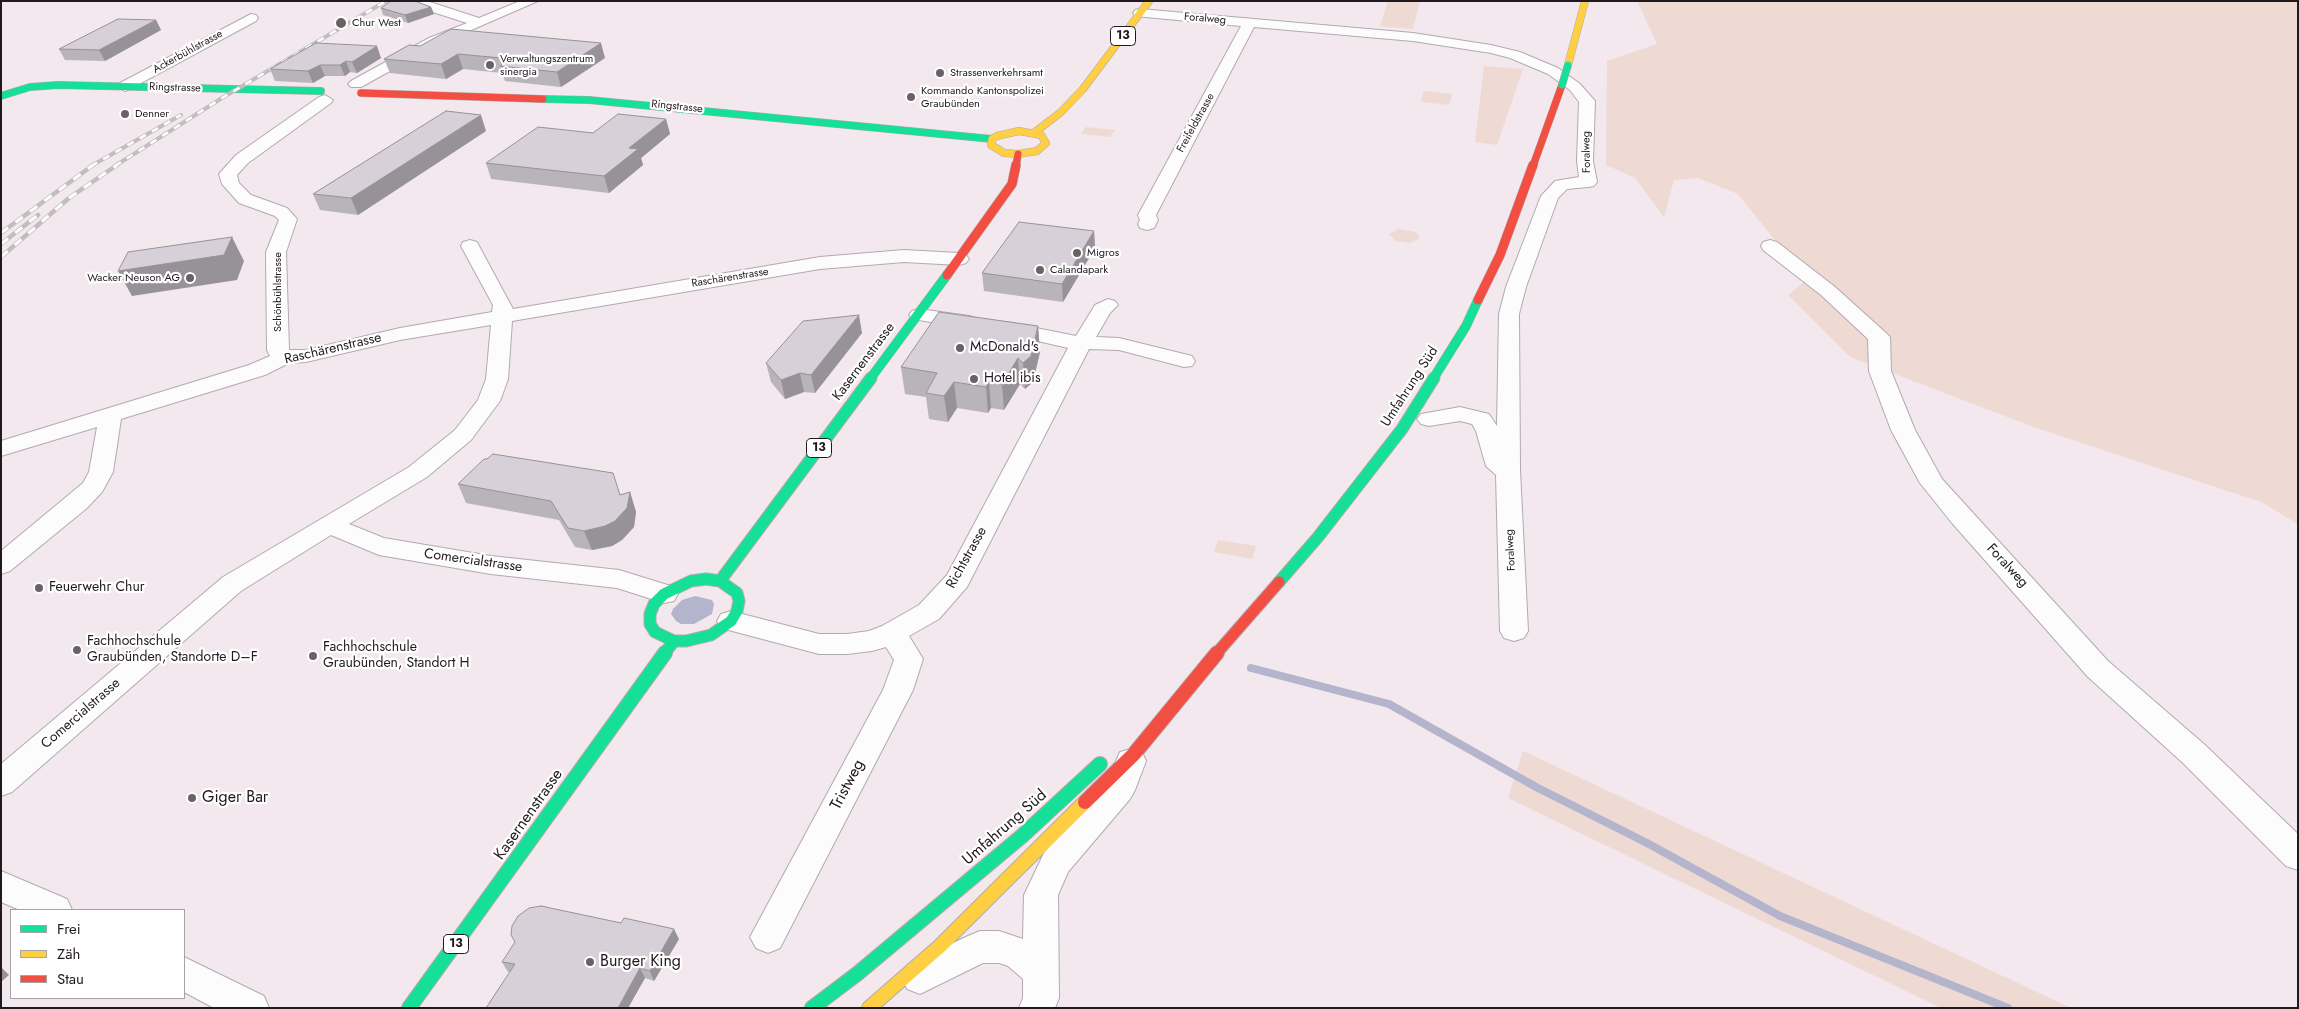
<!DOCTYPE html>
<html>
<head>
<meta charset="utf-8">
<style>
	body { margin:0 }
	#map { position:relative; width:2299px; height:1009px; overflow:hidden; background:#f2e8ee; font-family:Jost,sans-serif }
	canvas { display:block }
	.frame { position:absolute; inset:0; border:2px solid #21191e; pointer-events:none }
	.legend { position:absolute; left:10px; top:909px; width:175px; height:90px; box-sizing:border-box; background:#fff; border:1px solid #a6a3a5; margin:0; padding:6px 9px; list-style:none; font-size:15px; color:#21191e }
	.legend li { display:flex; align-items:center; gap:10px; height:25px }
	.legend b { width:25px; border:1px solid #a6a3a5 }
</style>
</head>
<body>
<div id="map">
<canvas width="2299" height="1009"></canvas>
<div class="frame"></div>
<ul class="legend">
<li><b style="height:6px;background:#16e098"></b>Frei</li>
<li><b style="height:6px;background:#ffcf43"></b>Zäh</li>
<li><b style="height:6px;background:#f24e42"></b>Stau</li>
</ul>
</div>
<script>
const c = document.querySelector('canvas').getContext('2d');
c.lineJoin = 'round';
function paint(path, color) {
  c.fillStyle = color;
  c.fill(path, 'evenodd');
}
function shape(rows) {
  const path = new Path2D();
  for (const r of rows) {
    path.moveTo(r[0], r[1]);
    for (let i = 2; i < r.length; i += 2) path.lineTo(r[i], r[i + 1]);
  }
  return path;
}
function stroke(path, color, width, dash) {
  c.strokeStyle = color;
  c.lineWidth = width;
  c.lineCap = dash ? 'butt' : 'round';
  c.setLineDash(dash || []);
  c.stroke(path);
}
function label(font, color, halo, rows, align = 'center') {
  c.font = font + ' Jost,sans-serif';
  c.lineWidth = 4.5;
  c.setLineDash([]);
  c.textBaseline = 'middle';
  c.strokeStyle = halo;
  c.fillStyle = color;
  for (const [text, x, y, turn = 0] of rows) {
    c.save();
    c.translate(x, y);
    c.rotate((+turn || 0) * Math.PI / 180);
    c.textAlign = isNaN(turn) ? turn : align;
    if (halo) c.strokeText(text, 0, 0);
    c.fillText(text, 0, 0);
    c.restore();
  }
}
paint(shape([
	[1388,1,1420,1,1413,29,1380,26],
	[1637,1,2298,1,2298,524,2261,502,2039,429,1850,357,1788,295,1814,274,1774,239,1738,194,1698,178,1674,180,1664,217,1635,178,1606,165,1607,61,1657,44],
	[1484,66,1523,69,1497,145,1475,142],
	[1424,91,1452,94,1449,105,1421,102],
	[1086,127,1115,130,1110,137,1081,134],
	[1398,229,1416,232,1420,238,1410,243,1395,241,1389,234],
	[1218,540,1256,546,1252,559,1214,552],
	[1523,751,2071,1008,1941,1008,1508,798]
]), '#efd9d3');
paint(shape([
	[695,596,712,600,714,604,712,614,694,624,681,624,676,621,671,614,673,609,682,600]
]), '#b4b5cd');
stroke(shape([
	[1251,668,1389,704,1536,787,1647,843,1780,916,2008,1008]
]), '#b4b5cd', 8);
const street = shape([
	[414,1,427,1,479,18,520,1,538,1,439,44,361,87,351,87,348,84,351,81,429,38,467,23,414,6,414,1],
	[1140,9,1413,33,1491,45,1520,52,1558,68,1580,84,1595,101,1593,161,1597,182,1594,186,1588,187,1567,189,1558,198,1526,287,1519,314,1520,470,1528,631,1524,638,1514,641,1504,638,1500,631,1496,475,1486,466,1476,431,1472,424,1460,421,1429,426,1421,424,1417,419,1421,414,1460,407,1489,414,1497,426,1499,314,1506,287,1541,196,1555,181,1579,177,1577,161,1579,102,1570,90,1548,74,1510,58,1491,53,1413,41,1254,27,1156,215,1158,220,1154,228,1147,230,1140,228,1138,224,1140,220,1138,215,1241,26,1135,16,1133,13,1135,10,1140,9],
	[251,14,256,15,258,18,256,21,130,89,125,91,117,86,120,83,251,14],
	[325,95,333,100,331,103,248,163,237,175,239,183,251,195,287,208,297,219,286,252,289,350,306,350,400,328,492,312,493,305,461,246,463,242,470,240,477,242,479,246,513,309,820,257,904,250,959,253,966,255,969,259,966,263,959,265,904,262,820,269,512,321,508,379,500,401,471,440,427,477,349,524,384,538,491,556,619,570,674,587,678,594,674,601,664,603,617,588,491,574,379,555,331,535,241,591,12,792,1,796,1,764,223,577,409,467,455,430,478,400,486,379,491,325,400,340,306,362,289,363,265,375,121,419,113,472,102,492,87,508,10,571,1,574,1,551,83,483,89,472,97,427,1,456,1,441,249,365,270,356,267,350,266,252,279,220,275,216,239,203,222,184,219,174,236,155,319,97,325,95],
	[1770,240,1777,242,1835,287,1886,333,1890,337,1891,371,1915,430,1942,479,2108,661,2205,745,2298,834,2298,870,2286,866,2183,763,2088,677,1952,523,1920,483,1891,430,1869,371,1868,339,1821,295,1763,250,1761,246,1763,242,1770,240],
	[1108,299,1115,301,1118,305,1110,313,1096,337,1119,338,1192,356,1195,361,1192,366,1184,367,1119,350,1089,349,967,587,939,619,909,636,923,659,913,690,780,948,768,953,756,948,750,937,756,926,883,690,894,660,886,647,872,651,847,654,819,654,721,628,717,621,721,614,731,611,819,634,847,634,869,631,882,626,919,605,947,575,1068,348,999,332,996,328,999,324,1006,322,1076,336,1095,305,1108,299],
	[919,309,969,316,976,318,979,322,976,326,969,328,912,319,909,315,912,311,919,309],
	[1131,749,1142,752,1146,761,1135,790,1130,799,1068,872,1058,895,1059,998,1055,1008,1019,1008,1023,998,1023,979,1008,966,999,963,983,963,920,994,907,989,902,977,907,965,968,936,980,931,999,931,1023,939,1024,895,1044,853,1106,783,1120,752,1131,749],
	[1,871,67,899,72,910,20,910,1,902,1,871],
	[184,957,264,996,269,1008,214,1008,184,992,184,957]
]);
const fastFar3 = shape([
	[1,96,30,87,58,85,321,91],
	[543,99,589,100,992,139]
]);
const fastFar2 = shape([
	[870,379,947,275],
	[1433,379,1466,326,1478,300]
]);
const fastFar1 = shape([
	[706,579,720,581,737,593,739,601,737,611,731,621,711,635,686,641,674,641,655,632,650,624,650,614,654,604,664,594,691,581,706,579],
	[720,581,871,378],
	[1279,582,1318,537,1402,429,1434,378],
	[664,654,674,641]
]);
const fast = shape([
	[409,1008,665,653],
	[812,1008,857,974,1022,836,1100,764]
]);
const slowFar1 = shape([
	[1568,65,1585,1],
	[1019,131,1041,135,1046,143,1037,151,1018,154,1004,153,991,145,992,139,997,136,1019,131],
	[1035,132,1060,113,1083,89,1149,1]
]);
const slow = shape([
	[869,1008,940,946,1085,802]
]);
const jamFar3 = shape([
	[361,93,543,99],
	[1016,166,1018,154],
	[1533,166,1562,85]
]);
const jamFar2 = shape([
	[947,275,1012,184,1016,165],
	[1478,300,1500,255,1533,165]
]);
const jamFar1 = shape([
	[1216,654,1279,582]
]);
const jam = shape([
	[1085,802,1134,754,1217,653]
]);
stroke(street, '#b2aaaf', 2);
stroke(fastFar3, '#b2aaaf', 8);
stroke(fastFar2, '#b2aaaf', 10);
stroke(fastFar1, '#b2aaaf', 13);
stroke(fast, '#b2aaaf', 16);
stroke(slowFar1, '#b2aaaf', 8);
stroke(slow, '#b2aaaf', 16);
stroke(jamFar3, '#b2aaaf', 8);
stroke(jamFar2, '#b2aaaf', 10);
stroke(jamFar1, '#b2aaaf', 13);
stroke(jam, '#b2aaaf', 16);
paint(street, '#fdfcfc');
stroke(fastFar3, '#16e098', 7);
stroke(fastFar2, '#16e098', 9);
stroke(fastFar1, '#16e098', 11);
stroke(fast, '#16e098', 14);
stroke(slowFar1, '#ffcf43', 7);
stroke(slow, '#ffcf43', 14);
stroke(jamFar3, '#f24e42', 7);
stroke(jamFar2, '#f24e42', 9);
stroke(jamFar1, '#f24e42', 11);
stroke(jam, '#f24e42', 14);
const railFar1 = shape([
	[91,166,181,115],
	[115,166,222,98,386,1]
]);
const rail = shape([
	[1,233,93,165],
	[1,244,38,215],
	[1,257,69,198,117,165]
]);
stroke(railFar1, '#c2bec0', 4);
stroke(rail, '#c2bec0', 4.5);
stroke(railFar1, '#fff', 2.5, [7]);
stroke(rail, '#fff', 3, [9]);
const fastBridge = shape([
	[1562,85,1568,65]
]);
stroke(fastBridge, '#b2aaaf', 8, []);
stroke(fastBridge, '#16e098', 7);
paint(shape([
	[431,7,434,14,408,23,383,15,381,8],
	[156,20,161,30,105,61,65,60,59,49],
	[409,45,605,58,561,87,505,81,502,73,463,69,446,79,390,73,384,59],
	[381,58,357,73,350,72,345,76,325,76,313,83,275,81,270,69],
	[666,119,670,134,641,158,643,165,609,193,491,179,486,163,593,133],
	[486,131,358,215,320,210,313,194],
	[1094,231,1095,248,1063,302,984,291,982,273],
	[1038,326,1040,352,1033,382,1025,389,1020,384,1004,410,991,408,988,413,957,408,948,422,929,419,926,397,905,394,901,367],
	[862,333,815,393,804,392,785,399,771,382,766,363],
	[487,459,620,495,630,492,636,512,634,527,622,540,612,546,592,550,575,547,559,520,466,503,458,484],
	[679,939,654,981,645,978,628,1008,486,1008,510,972,508,972,502,962]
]), '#b9b3ba');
paint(shape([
	[431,7,434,14,408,23,405,15],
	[156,20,161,30,105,61,99,50],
	[601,43,605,58,561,87,557,72],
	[377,46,381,58,357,73,352,62],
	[458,54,463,69,446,79,441,64],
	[346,61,350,72,345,76,340,65],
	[320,65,325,76,313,83,308,71],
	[481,115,486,131,358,215,351,198],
	[666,119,670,134,641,158,643,165,609,193,604,176,629,148],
	[1094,231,1095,248,1063,302,1062,284],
	[232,237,244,261,237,280,132,296,118,271],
	[859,315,862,333,815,393,811,375],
	[1038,326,1040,352,1033,382,1025,389,1023,363],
	[1018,358,1020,384,1004,410,1002,384],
	[800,373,804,392,785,399,781,380],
	[954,382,957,408,948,422,944,396],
	[989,382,991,408,988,413,986,387],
	[630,492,636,512,634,527,622,540,612,546,592,550,584,531],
	[674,929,679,939,654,981,650,971],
	[1,967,9,975,1,982],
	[640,968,645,978,628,1008,618,1008]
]), '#969297');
const building = shape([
	[391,1,415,1,431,7,405,15,381,8,391,1],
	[118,19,156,20,99,50,59,49,118,19],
	[451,29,601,43,557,72,500,66,512,59,458,54,441,64,384,59,409,45,420,46,451,29],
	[316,43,377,46,352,62,346,61,340,65,320,65,308,71,270,69,316,43],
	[446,111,481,115,351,198,313,194,446,111],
	[618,114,666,119,629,148,638,149,604,176,486,163,538,127,593,133,618,114],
	[1019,222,1094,231,1062,284,982,273,1019,222],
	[232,237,224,255,118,271,128,252,232,237],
	[939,312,1038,326,1031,356,1023,363,1018,358,1002,384,989,382,986,387,954,382,944,396,926,393,937,373,901,367,939,312],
	[859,315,811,375,800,373,781,380,766,363,803,321,859,315],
	[493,454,613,473,620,495,630,492,627,508,615,521,605,526,584,531,568,528,551,501,458,484,484,459,487,459,493,454],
	[541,906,621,923,624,918,674,929,650,971,640,968,618,1008,486,1008,515,964,502,962,515,942,511,935,512,926,518,916,529,908,541,906]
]);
paint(building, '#d7d0d8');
stroke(building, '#969297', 1);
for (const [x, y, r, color] of [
	[341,23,6,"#6a6167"],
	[490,65,5,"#6a6167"],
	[940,73,5,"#6a6167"],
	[911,97,5,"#6a6167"],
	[125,114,5,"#6a6167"],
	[1077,253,5,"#6a6167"],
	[1040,270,5,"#6a6167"],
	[190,278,5,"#6a6167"],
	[960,348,5,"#6a6167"],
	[974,379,5,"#6a6167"],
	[39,588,5,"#6a6167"],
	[77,650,5,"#6a6167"],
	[313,656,5,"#6a6167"],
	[192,798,5,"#6a6167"],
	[590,962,5,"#6a6167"]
]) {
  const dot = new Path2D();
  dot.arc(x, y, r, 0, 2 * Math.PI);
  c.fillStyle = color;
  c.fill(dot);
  stroke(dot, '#fff', 2);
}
label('11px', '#21191e', '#fff', [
	["Foralweg",1205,19,5],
	["Ackerbühlstrasse",188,52,-29],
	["Ringstrasse",175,88,2],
	["Ringstrasse",677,107,6],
	["Freifeldstrasse",1196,123,-61],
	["Foralweg",1587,152,-91],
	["Raschärenstrasse",730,278,-9],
	["Schönbühlstrasse",278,292,-90],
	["Foralweg",1511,550,-93]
]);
label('11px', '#21191e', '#fff', [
	["Chur West",352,23],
	["Verwaltungszentrum",500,59],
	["sinergia",500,72],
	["Strassenverkehrsamt",950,73],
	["Kommando Kantonspolizei",921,91],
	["Graubünden",921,104],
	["Denner",135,114],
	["Migros",1087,253],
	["Calandapark",1050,270],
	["Wacker Neuson AG",180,278,"right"]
], 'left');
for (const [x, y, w] of [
	[1123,36,25],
	[819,448,25],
	[456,944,25]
]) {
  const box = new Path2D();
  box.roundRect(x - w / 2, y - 9.5, w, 19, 4);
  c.fillStyle = '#fff';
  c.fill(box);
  stroke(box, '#21191e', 1);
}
label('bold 12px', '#21191e', null, [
	["13",1123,36],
	["13",819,448],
	["13",456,944]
]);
label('14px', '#21191e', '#fff', [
	["McDonald's",970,348],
	["Hotel ibis",984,379],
	["Feuerwehr Chur",49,588],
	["Fachhochschule",87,642],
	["Graubünden, Standorte D–F",87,658],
	["Fachhochschule",323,648],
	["Graubünden, Standort H",323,664]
], 'left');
label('14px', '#21191e', '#fff', [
	["Raschärenstrasse",333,349,-13],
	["Kasernenstrasse",864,362,-53],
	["Umfahrung Süd",1410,387,-57],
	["Richtstrasse",967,558,-61],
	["Comercialstrasse",473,561,8],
	["Foralweg",2007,566,47],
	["Comercialstrasse",81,714,-41]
]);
label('16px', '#21191e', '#fff', [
	["Tristweg",848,785,-62],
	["Kasernenstrasse",529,815,-55],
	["Umfahrung Süd",1005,828,-41]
]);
label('16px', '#21191e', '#fff', [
	["Giger Bar",202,798],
	["Burger King",600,962]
], 'left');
</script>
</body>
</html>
